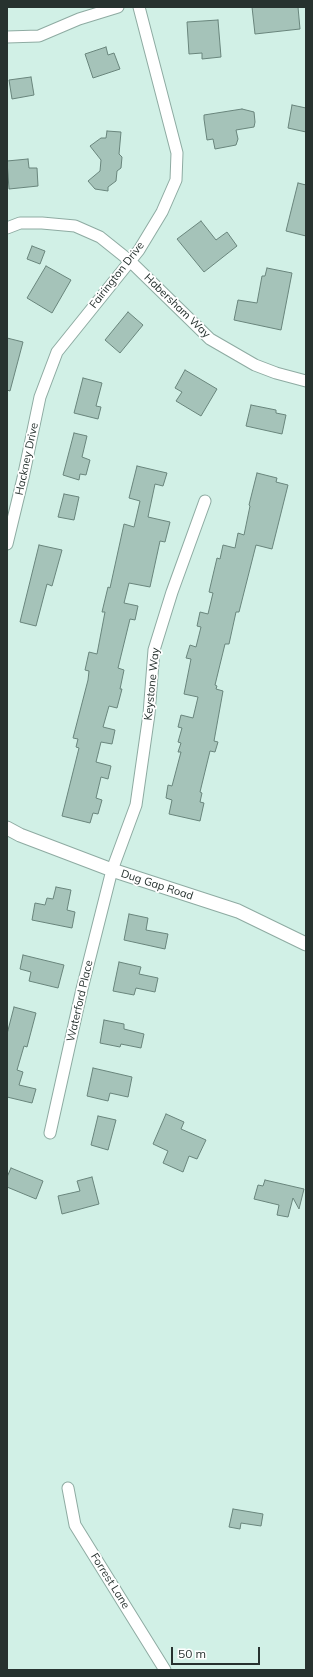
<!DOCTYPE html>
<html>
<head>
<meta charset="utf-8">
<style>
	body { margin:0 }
	#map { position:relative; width:313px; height:1677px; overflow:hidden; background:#d1f0e6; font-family:Mulish,sans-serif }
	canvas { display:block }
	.frame { position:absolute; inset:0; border:8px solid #27322f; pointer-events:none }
	.scale { position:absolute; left:171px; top:1647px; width:89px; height:18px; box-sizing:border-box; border:2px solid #27322f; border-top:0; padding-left:5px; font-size:12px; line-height:14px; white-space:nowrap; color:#27322f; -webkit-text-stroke:3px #fff; paint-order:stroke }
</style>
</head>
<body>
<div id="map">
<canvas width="313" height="1677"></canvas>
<div class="frame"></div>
<div class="scale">50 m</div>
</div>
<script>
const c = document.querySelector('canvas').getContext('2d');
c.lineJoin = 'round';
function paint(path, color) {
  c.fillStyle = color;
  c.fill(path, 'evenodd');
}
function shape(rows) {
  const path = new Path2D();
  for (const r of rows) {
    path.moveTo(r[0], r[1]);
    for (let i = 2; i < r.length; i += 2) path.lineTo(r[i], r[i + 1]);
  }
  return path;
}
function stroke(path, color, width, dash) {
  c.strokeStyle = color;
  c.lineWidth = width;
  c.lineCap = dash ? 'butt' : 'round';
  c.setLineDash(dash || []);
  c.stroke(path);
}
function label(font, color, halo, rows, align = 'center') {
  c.font = font + ' Mulish,sans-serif';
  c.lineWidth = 3.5;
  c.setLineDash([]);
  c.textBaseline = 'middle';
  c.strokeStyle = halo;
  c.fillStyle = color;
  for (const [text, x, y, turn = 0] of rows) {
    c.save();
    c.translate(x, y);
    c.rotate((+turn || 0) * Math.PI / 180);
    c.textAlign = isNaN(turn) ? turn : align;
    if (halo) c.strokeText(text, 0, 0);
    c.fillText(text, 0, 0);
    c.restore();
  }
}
const building = shape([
	[252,7,298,7,300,29,255,34,252,7],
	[218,20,221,57,202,59,202,53,189,54,187,22,218,20],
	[106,47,108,55,114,53,120,69,93,78,85,54,106,47],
	[31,77,34,95,12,99,9,80,31,77],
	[292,105,306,108,306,132,288,128,292,105],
	[242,109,254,112,255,122,254,127,236,130,238,139,236,145,215,149,213,139,207,140,204,119,204,115,242,109],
	[107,131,121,132,119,154,122,157,121,168,117,171,116,181,108,187,108,191,95,189,88,181,100,171,101,160,90,146,101,138,106,138,107,131],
	[28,159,29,168,37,168,38,186,9,189,7,161,28,159],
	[298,183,306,185,306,236,286,231,298,183],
	[201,221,216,240,227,232,237,246,204,272,177,239,201,221],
	[32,246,45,251,40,264,27,259,32,246],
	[46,266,71,280,52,313,27,298,46,266],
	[267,268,292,273,281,330,234,320,238,300,257,303,262,276,265,276,267,268],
	[128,312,143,325,120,353,105,340,128,312],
	[7,338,23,342,10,391,7,390,7,338],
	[185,370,217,389,201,416,176,401,182,392,175,388,185,370],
	[83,378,102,383,96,406,101,407,98,419,74,413,83,378],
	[251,405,276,410,276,413,286,415,282,434,246,426,251,405],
	[74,433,87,436,82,457,90,460,86,475,80,474,79,480,63,475,74,433],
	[137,466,167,473,163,486,155,484,148,517,170,522,165,542,160,541,150,587,129,583,124,603,138,606,135,620,130,619,118,668,124,670,120,689,122,689,117,708,109,706,103,727,115,730,112,744,101,742,96,762,111,766,108,779,101,777,96,798,102,800,98,814,93,813,90,823,62,816,79,748,76,747,78,739,73,738,88,680,89,671,85,670,89,652,97,654,105,612,102,612,108,587,110,588,124,524,134,527,140,501,129,498,137,466],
	[257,473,277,478,276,482,288,485,272,549,256,545,239,612,236,612,229,644,225,644,215,685,217,686,216,689,223,691,214,741,218,742,215,752,210,751,200,792,202,793,200,802,204,803,200,821,169,814,172,800,166,798,168,785,172,786,181,752,178,752,181,743,178,742,182,728,178,727,181,715,193,718,198,697,184,694,191,659,186,658,190,645,196,647,201,627,197,626,200,612,208,614,213,593,209,592,217,558,220,559,223,545,235,548,238,533,244,535,250,506,249,505,257,473],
	[64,494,79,497,74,520,58,517,64,494],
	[39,545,62,550,52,586,47,584,36,626,20,622,39,545],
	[56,887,71,890,67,910,75,912,72,928,32,920,35,903,45,905,47,898,53,899,56,887],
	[129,914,148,918,146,930,168,934,165,949,124,940,129,914],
	[23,955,64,965,58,988,29,981,31,972,20,969,23,955],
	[119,962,141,967,139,974,158,978,155,992,136,988,134,995,113,991,119,962],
	[14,1007,36,1013,27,1047,24,1046,17,1070,23,1072,19,1085,36,1089,32,1103,7,1097,7,1034,14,1007],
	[104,1020,124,1024,124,1029,144,1034,141,1048,121,1044,120,1047,100,1043,104,1020],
	[93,1068,132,1077,128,1097,110,1093,108,1101,87,1096,93,1068],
	[166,1114,184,1122,181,1129,206,1140,197,1159,189,1156,183,1172,163,1163,168,1151,153,1144,166,1114],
	[98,1116,116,1120,108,1150,91,1145,98,1116],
	[11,1168,43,1181,36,1199,7,1187,7,1177,11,1168],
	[92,1177,99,1204,62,1214,58,1196,80,1191,77,1181,92,1177],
	[265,1180,304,1189,299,1209,293,1198,288,1217,277,1215,279,1205,254,1199,258,1185,263,1186,265,1180],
	[233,1509,263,1514,261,1526,241,1523,240,1529,229,1527,233,1509]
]);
paint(building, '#a5c3b9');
stroke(building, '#69857c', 1);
const minor = shape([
	[7,37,39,36,79,19,118,7],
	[7,228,20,223,42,223,75,226,100,237,130,261,210,339,255,365,276,373,306,381],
	[7,544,23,478,40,397,57,352,139,250,162,212,176,180,177,153,139,7],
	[50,1133,82,989,112,870,136,805,149,714,154,650,172,592,205,501],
	[68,1488,75,1525,165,1670]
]);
const tertiary = shape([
	[7,828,20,835,112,870,238,911,306,944]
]);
stroke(minor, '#8eaba2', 13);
stroke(tertiary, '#8eaba2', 15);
stroke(minor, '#fff', 11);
stroke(tertiary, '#fff', 13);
label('11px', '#27322f', '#fff', [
	["Fairington Drive",117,275,-52],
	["Habersham Way",177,306,44],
	["Hackney Drive",27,459,-78],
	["Keystone Way",152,684,-84],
	["Dug Gap Road",157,885,18],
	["Waterford Place",80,1001,-77],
	["Forrest Lane",110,1581,58]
]);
</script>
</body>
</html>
